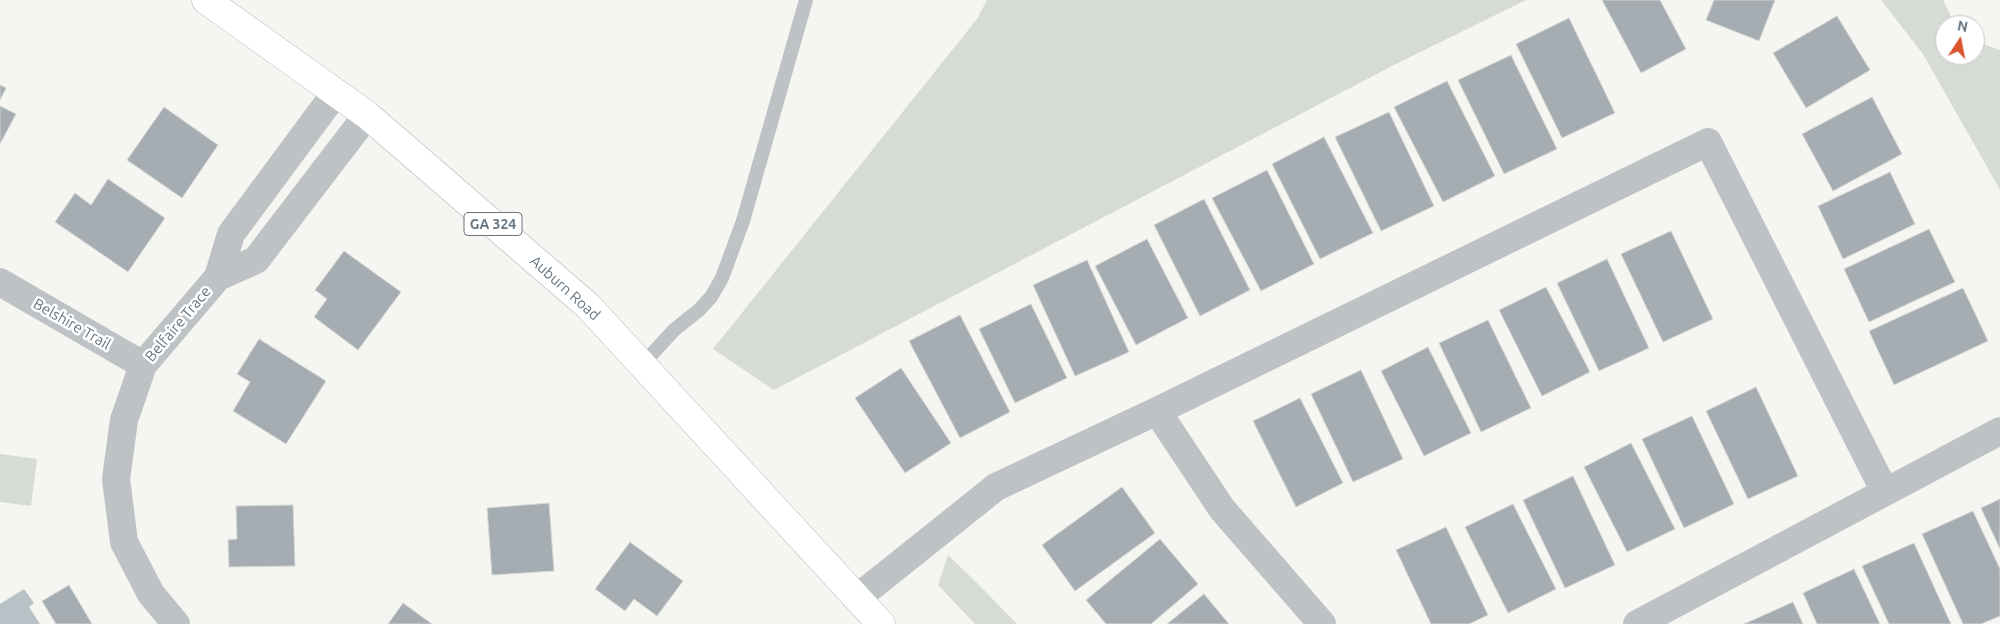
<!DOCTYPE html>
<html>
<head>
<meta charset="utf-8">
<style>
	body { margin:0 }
	#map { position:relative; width:2000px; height:624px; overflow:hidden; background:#f5f5f1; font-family:Ubuntu,sans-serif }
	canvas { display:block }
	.north { position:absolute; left:1935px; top:15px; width:50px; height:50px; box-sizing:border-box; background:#fff; border:1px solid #c2c8cd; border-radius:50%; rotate:11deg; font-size:14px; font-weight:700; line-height:20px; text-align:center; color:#667581 }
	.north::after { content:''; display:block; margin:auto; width:18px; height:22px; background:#d8552e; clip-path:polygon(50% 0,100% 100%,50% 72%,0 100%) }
</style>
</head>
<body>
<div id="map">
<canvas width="2000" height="624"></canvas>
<div class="north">N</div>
</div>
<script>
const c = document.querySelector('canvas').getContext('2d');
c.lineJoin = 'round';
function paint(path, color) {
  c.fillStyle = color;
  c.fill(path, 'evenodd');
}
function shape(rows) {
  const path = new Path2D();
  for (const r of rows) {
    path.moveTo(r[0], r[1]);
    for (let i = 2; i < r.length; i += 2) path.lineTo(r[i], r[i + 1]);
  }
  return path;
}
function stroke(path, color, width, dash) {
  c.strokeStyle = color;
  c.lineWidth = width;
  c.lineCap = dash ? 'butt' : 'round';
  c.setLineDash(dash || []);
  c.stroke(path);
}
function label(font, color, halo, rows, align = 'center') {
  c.font = font + ' Ubuntu,sans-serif';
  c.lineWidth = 5;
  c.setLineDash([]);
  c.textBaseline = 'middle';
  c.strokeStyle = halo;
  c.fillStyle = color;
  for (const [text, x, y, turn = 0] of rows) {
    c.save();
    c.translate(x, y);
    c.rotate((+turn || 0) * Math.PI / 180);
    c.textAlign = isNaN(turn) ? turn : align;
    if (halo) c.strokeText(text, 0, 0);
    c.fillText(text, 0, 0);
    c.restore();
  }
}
paint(shape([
	[987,0,1526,0,1392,66,774,390,713,349,977,19],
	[1881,0,1943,0,1955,25,1945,25,1945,55,1975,55,1975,41,2000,50,2000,190,1923,54],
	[0,454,37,459,31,506,0,502],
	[948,555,978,584,1017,624,975,624,938,585]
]), '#d6dbd3');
paint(shape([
	[24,589,34,603,29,607,40,624,0,624,0,604]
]), '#b7c1c6');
const building = shape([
	[1602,0,1660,0,1686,49,1641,73,1602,0],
	[1714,0,1775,0,1759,41,1706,20,1714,0],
	[1837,16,1870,70,1806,108,1773,53,1837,16],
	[1569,18,1615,113,1562,138,1516,44,1569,18],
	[1511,55,1557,149,1504,174,1458,80,1511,55],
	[1447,81,1495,176,1443,202,1394,107,1447,81],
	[0,85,6,88,0,100,0,85],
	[1872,97,1902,154,1833,191,1802,134,1872,97],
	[0,106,16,114,0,144,0,106],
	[164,107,218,145,182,198,127,160,164,107],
	[1389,112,1434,206,1381,231,1335,137,1389,112],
	[1324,137,1373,233,1320,259,1272,164,1324,137],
	[1267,170,1314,264,1261,291,1212,198,1267,170],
	[1890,172,1915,224,1843,259,1818,206,1890,172],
	[108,179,165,218,128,272,55,222,75,193,91,205,108,179],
	[1204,199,1250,290,1200,316,1154,225,1204,199],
	[1929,229,1955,282,1869,322,1844,269,1929,229],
	[1671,231,1713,319,1663,342,1621,254,1671,231],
	[1147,239,1188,318,1136,345,1095,266,1147,239],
	[344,251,401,292,358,350,314,317,327,299,315,290,344,251],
	[1607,259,1649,348,1599,371,1557,283,1607,259],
	[1087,260,1129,352,1075,376,1033,285,1087,260],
	[1546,287,1590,372,1542,396,1499,310,1546,287],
	[1963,288,1988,341,1894,385,1869,331,1963,288],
	[1031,304,1067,378,1015,403,979,329,1031,304],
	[960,315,1010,412,960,438,909,341,960,315],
	[1488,320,1531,408,1481,432,1439,343,1488,320],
	[259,339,326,381,286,444,233,411,250,382,237,374,259,339],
	[1428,347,1471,433,1424,456,1381,371,1428,347],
	[901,368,951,443,905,473,855,398,901,368],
	[1361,370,1403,459,1353,482,1311,394,1361,370],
	[1756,387,1798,476,1748,499,1706,411,1756,387],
	[1300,398,1343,483,1296,507,1253,421,1300,398],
	[1692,416,1734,504,1684,528,1642,439,1692,416],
	[1631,443,1675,529,1627,552,1584,467,1631,443],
	[1573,476,1615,565,1565,588,1523,500,1573,476],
	[1122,487,1155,533,1075,591,1042,545,1122,487],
	[2000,499,2000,549,1981,508,2000,499],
	[549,503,554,571,492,575,487,508,549,503],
	[1513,504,1556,589,1508,613,1465,527,1513,504],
	[293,505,295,566,229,567,228,540,237,539,236,506,293,505],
	[1973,511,2000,569,2000,616,1981,624,1963,624,1922,534,1973,511],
	[1446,527,1488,615,1469,624,1431,624,1396,550,1446,527],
	[1160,539,1198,584,1151,624,1106,624,1086,600,1160,539],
	[630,542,683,581,657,616,634,599,625,611,595,589,630,542],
	[1914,543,1951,624,1889,624,1862,566,1914,543],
	[1854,569,1880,624,1817,624,1803,593,1854,569],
	[69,585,92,624,56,624,42,601,69,585],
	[1204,594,1229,624,1167,624,1204,594],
	[1793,602,1803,624,1744,624,1793,602],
	[403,603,432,624,388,624,403,603]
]);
paint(building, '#a5adb2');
stroke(building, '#d6d6d4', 1);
const primary = shape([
	[206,0,367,115,588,306,881,624]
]);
stroke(primary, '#b2b6b9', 29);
stroke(shape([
	[642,365,674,330,699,310,711,297,722,278,743,221,806,0]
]), '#bec2c5', 14);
stroke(shape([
	[218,277,256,260,367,115],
	[0,282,143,365],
	[1157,411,1222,509,1322,624],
	[857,598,996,487,1157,411,1708,142,1885,492],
	[176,624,151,594,124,542,116,479,124,420,143,365,218,277,231,234,336,92],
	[1637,624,2000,431]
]), '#bec2c5', 28);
stroke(primary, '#fff', 28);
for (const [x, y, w] of [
	[493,224,58]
]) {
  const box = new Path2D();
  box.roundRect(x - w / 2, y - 11.5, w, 23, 4);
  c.fillStyle = '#fff';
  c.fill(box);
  stroke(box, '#667581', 1);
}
label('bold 14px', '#667581', null, [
	["GA 324",493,224]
]);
label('15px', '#667581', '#fff', [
	["Auburn Road",565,288,42],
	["Belshire Trail",72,324,30],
	["Belfaire Trace",178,324,-50]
]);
</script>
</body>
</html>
